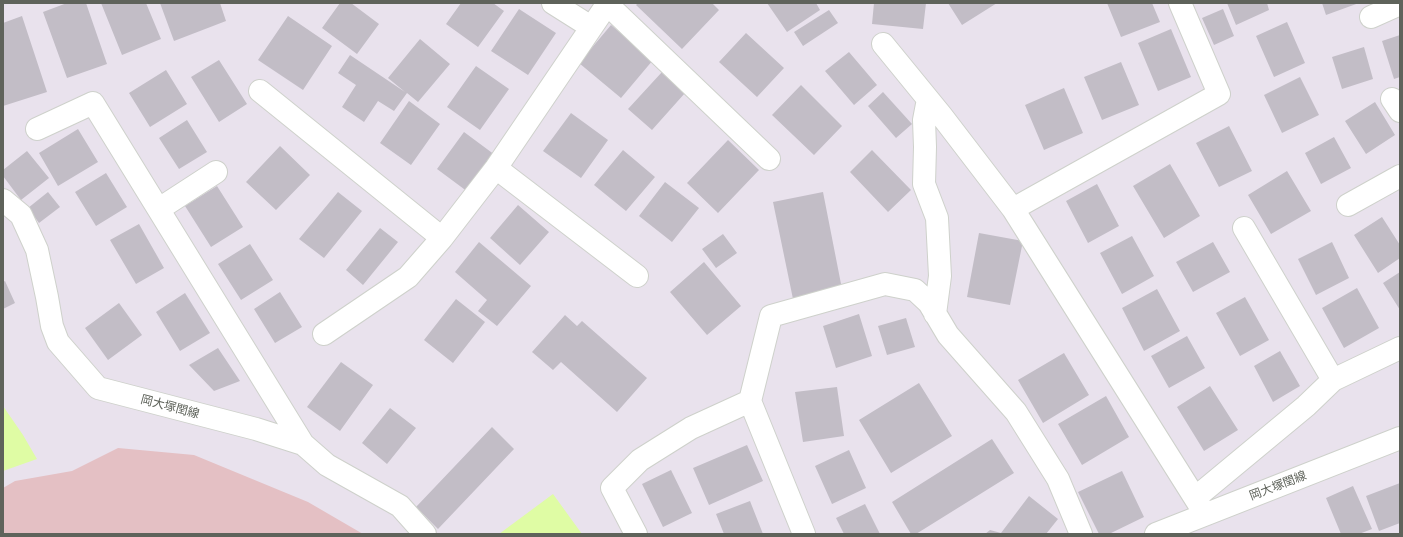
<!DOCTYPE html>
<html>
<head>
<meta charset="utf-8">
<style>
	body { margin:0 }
	#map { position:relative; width:1403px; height:537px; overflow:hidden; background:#e9e2ed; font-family:Cabin,sans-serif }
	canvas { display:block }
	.frame { position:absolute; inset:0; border:4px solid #5f635b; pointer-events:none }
</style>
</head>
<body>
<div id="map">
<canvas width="1403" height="537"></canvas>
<div class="frame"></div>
</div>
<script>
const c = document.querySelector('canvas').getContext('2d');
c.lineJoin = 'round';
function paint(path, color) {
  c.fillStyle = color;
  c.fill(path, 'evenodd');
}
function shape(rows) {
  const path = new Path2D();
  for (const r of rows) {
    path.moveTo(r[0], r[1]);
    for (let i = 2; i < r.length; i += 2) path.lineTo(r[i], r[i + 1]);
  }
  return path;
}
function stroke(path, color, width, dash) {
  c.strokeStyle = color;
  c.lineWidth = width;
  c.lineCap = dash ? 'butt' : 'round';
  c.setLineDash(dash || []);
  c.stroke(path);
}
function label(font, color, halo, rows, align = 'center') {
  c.font = font + ' Cabin,"Noto Sans JP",sans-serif';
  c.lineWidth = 3;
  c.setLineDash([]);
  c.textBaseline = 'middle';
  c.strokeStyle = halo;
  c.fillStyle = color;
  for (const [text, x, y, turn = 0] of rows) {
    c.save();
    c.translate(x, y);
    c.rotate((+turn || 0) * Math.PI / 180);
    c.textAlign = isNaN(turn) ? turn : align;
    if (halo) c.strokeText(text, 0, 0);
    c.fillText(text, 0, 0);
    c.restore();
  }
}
paint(shape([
	[118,448,194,455,308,502,363,534,3,534,3,488,15,481,72,471]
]), '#e4c0c4');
paint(shape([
	[3,406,23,435,37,459,3,471],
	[553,494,582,534,499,534]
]), '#dffca4');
paint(shape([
	[67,3,86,3,107,64,67,78,43,12],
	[101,3,146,3,161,39,122,55],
	[160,3,220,3,226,21,174,41],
	[340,3,351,3,379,24,357,54,322,28],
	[461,3,493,3,504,11,478,47,446,24],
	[638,3,712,3,719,10,682,49,636,5],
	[767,3,816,3,820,10,787,32],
	[874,3,926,3,923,29,872,24],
	[948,3,997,3,962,25],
	[1107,3,1152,3,1160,22,1121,37],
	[1227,3,1267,3,1269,10,1236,25],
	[1322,3,1359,3,1326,15],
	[519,9,556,33,528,75,491,51],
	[1223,9,1234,36,1214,45,1202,18],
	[829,10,838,23,803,46,794,32],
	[22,16,47,92,3,106,3,23],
	[288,16,332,46,303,90,258,60],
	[1287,22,1305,63,1274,77,1256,36],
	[611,25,653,60,621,98,579,63],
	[1171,29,1191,77,1158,91,1138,43],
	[746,33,784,68,757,97,719,62],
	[1400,35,1400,77,1394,79,1382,41],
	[420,39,450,64,418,102,407,93,394,111,378,101,364,122,342,107,356,85,338,73,350,55,405,92,388,78],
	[1364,47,1373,79,1342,89,1332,57],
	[849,52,877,85,854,105,825,71],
	[219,60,247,104,219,122,191,77],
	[1121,62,1139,105,1102,120,1084,77],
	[476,66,509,89,480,130,447,107],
	[166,70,187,104,150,127,129,93],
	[662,72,685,93,652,130,628,109],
	[1300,77,1319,115,1282,133,1264,95],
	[801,85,842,126,814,155,772,115],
	[1064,88,1083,133,1044,150,1025,105],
	[883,92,912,124,896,138,868,106],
	[409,101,440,124,411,165,380,143],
	[1375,102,1395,135,1366,154,1345,121],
	[571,113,608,140,581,178,543,151],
	[187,120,207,152,179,169,159,138],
	[1229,126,1252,171,1219,187,1196,143],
	[78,129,98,162,58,186,39,153],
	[464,132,495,155,468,192,437,169],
	[1334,137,1351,168,1321,184,1305,153],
	[728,140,759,170,718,213,687,183],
	[280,146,310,175,276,210,246,182],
	[623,150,655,177,626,211,594,185],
	[872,150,911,190,888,212,850,172],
	[27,151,49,178,21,200,3,176,3,170],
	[1170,164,1200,216,1164,238,1133,186],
	[1287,171,1311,211,1271,234,1248,195],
	[106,173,127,207,96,226,75,192],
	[665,182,699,208,672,242,639,216],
	[1097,184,1119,226,1088,243,1066,201],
	[217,186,243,227,211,247,185,206],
	[48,192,60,207,39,223,28,208],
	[338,192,362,211,324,258,299,239],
	[823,192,842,289,793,299,773,202],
	[518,205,549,232,520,265,490,238],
	[1382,217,1400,245,1400,258,1378,273,1354,235],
	[139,224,164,268,136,284,110,240],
	[380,228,398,242,363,285,346,270],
	[979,233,1023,241,1010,305,967,297],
	[723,234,737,253,716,268,702,249],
	[1132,236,1154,276,1122,294,1100,253],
	[479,242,531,286,497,326,478,311,487,300,455,272],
	[1213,242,1230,272,1193,292,1176,262],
	[1332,242,1349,278,1316,295,1298,259],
	[250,244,273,280,241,300,218,264],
	[704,262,741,306,707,335,670,292],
	[1400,272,1400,310,1383,283],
	[5,281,15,303,3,309,3,282],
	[1357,288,1379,328,1344,348,1322,308],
	[1157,289,1180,331,1144,351,1122,308],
	[280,292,302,327,275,343,254,309],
	[185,293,210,333,180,351,156,312],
	[1245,297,1269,340,1240,356,1216,313],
	[456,299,485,322,453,363,424,340],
	[119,303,142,335,108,360,85,328],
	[859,314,872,356,836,368,823,326],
	[565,315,577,326,582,321,647,378,617,412,561,362,553,370,532,352],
	[906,318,915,347,887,355,878,326],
	[1187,336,1205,368,1169,388,1151,356],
	[218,348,240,381,214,391,189,365],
	[1280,351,1300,386,1273,402,1254,366],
	[1064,353,1089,395,1043,423,1018,380],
	[341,362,373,385,340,431,307,407],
	[919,383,952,436,891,473,859,420],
	[1210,386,1238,430,1204,451,1177,407],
	[837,387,844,436,803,442,795,392],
	[1106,396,1129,437,1082,465,1058,424],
	[390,408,416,428,387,464,362,443],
	[492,427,514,449,438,529,416,507],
	[992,439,1014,473,916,534,911,534,892,502],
	[747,445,763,481,709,505,693,468],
	[849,450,866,488,832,504,815,466],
	[671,470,692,513,663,527,642,484],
	[1122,471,1144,517,1109,534,1099,534,1078,492],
	[1400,483,1400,523,1379,531,1366,496],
	[1353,486,1372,529,1359,534,1341,534,1326,498],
	[1029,496,1058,519,1046,534,985,534,990,530,1001,533],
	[750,501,763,534,724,534,716,514],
	[865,504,880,534,844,534,836,518]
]), '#c2bdc6');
const minor = shape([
	[553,3,591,27],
	[1180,3,1219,94,1013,209,1205,514],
	[607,4,769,159],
	[1371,17,1400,4],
	[883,44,941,115,1013,209],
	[260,91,442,238],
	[928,99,924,120,925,147,924,184,937,218,940,276,935,314],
	[1392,99,1400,111],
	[37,129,93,103,303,444],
	[496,168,637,276],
	[3,200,21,215,37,250,47,297,52,326,58,342,98,388,256,429,303,444,327,465,400,506,425,534],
	[1348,205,1400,176],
	[159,209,216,172],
	[1244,228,1333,380],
	[324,334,408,277,442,238,496,168,608,3],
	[750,401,771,316,885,284,915,290,929,303,948,335,1016,412,1058,479,1081,534],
	[1195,498,1306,406,1333,380,1400,348],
	[636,534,612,488,640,460,691,428,750,401,804,534],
	[1156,534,1400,438]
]);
stroke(minor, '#ced1cb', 24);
stroke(minor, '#fff', 22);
label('12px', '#5f635b', '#fff', [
	["岡大塚閏線",170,407,15],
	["岡大塚閏線",1278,486,-21]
]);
</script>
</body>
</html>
